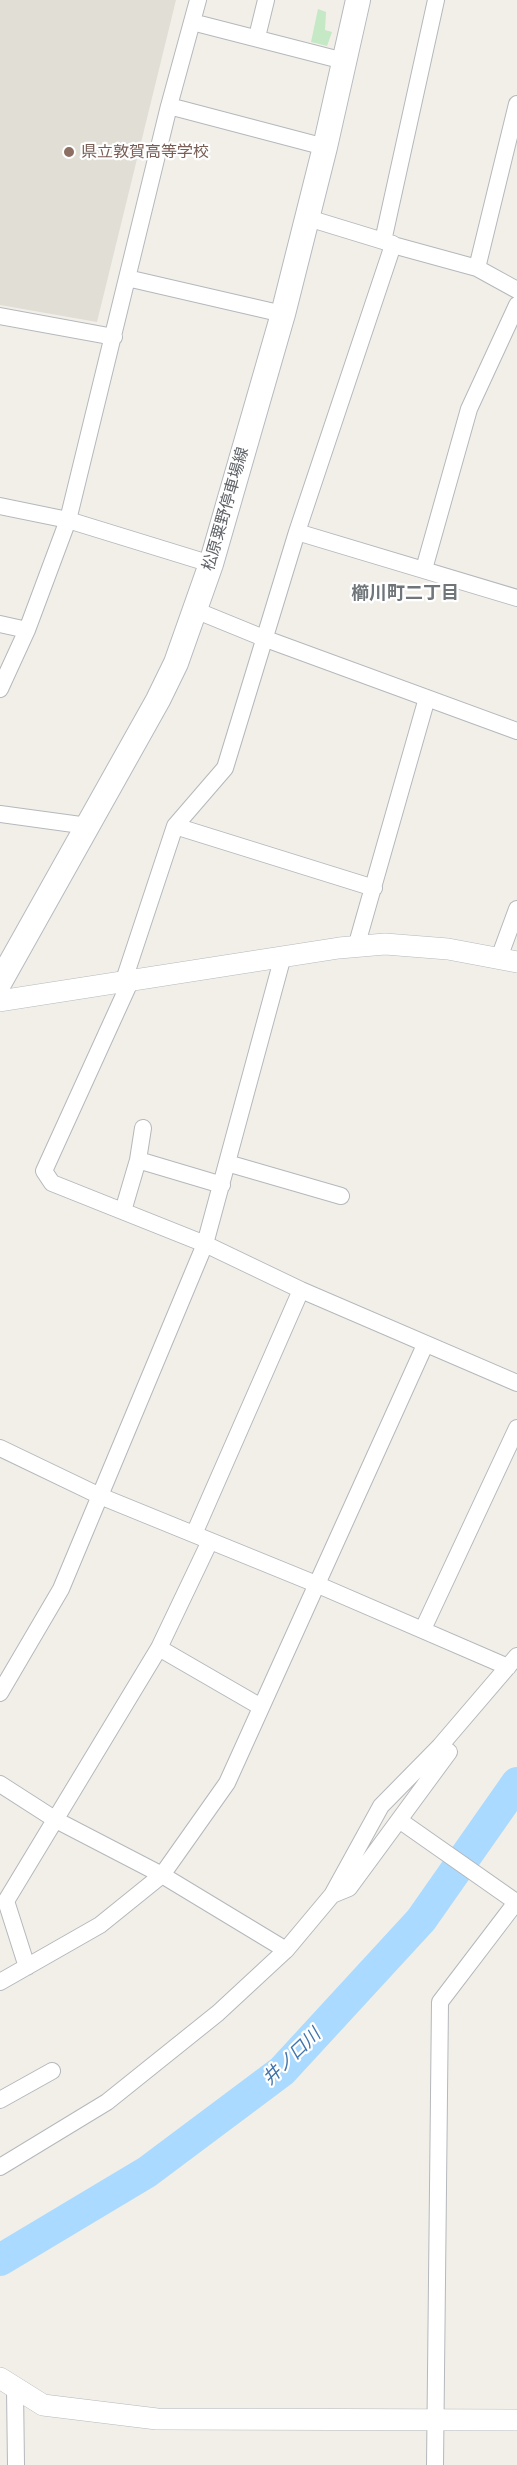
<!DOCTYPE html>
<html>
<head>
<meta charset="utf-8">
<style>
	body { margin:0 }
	canvas { display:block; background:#f1efe8 }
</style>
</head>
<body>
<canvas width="517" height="2465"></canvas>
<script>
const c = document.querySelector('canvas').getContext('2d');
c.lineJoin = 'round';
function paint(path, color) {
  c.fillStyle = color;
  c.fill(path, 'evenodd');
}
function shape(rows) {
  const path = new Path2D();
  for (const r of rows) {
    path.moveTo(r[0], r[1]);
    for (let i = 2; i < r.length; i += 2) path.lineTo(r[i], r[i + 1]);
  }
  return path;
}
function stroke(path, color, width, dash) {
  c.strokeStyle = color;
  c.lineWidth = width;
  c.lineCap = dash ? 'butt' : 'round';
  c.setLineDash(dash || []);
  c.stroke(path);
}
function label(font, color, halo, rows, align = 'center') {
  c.font = font + ' "Work Sans","Noto Sans JP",sans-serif';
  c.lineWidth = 4.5;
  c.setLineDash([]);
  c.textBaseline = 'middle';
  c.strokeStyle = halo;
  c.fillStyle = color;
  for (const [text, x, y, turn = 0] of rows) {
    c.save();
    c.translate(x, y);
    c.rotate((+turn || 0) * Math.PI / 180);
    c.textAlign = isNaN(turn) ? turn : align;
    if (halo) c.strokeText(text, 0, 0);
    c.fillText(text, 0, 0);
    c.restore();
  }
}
paint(shape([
	[0,0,176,0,97,322,0,305]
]), '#e1ded6');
paint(shape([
	[318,9,326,12,325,30,332,32,327,46,311,42]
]), '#c5e8c5');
stroke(shape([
	[0,2260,147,2172,282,2071,421,1920,517,1783]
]), '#aadaff', 32);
const minor = shape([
	[192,22,344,61],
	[257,37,266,0],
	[169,106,325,147],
	[308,218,393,244],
	[383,241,436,0],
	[477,268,517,104],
	[127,278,283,314],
	[0,316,114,337],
	[0,506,68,520,211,564],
	[297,532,517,598],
	[424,569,469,409,517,305],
	[195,610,266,639,517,731],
	[0,624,27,630],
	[0,689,27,630,68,520,169,106,198,0],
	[0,814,88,826],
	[175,826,374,888],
	[356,947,427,698],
	[499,958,517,909],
	[130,982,44,1171,52,1183,205,1244,301,1290,517,1383],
	[123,983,175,826,225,768,297,532,393,245,477,268,517,290],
	[138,1160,222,1185],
	[227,1163,341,1196],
	[123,1211,138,1160,143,1128],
	[0,1448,100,1496,316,1584,508,1667],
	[194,1534,301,1290],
	[423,1629,517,1428],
	[159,1648,261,1707],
	[0,1693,61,1589,205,1244,283,956],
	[0,1784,56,1820,162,1875,286,1950],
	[399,1820,516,1902],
	[332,1895,349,1888,449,1752,440,1746],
	[27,1967,6,1901,159,1648,210,1541],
	[0,1982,100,1925,162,1875,227,1783,425,1345],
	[0,2100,52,2071],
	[0,2167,107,2102,218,2013,286,1950,332,1895,381,1806,440,1746,517,1656],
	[15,2389,16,2465],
	[435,2465,440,2002,517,1901]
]);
const tertiary = shape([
	[0,1001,339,948,385,944,448,949,517,962],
	[0,2378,43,2405,157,2419,517,2420]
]);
const secondary = shape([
	[0,982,158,700,176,663,211,564,283,314,325,147,358,0]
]);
stroke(minor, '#b5b8bc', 18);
stroke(tertiary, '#b5b8bc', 22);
stroke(secondary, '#b6babf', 26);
stroke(minor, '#fff', 16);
stroke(tertiary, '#fff', 21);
stroke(secondary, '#fff', 24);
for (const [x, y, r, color] of [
	[69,152,6,"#8d6e63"]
]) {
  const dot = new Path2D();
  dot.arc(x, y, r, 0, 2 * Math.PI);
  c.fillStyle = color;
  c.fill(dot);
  stroke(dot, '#fff', 2);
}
label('16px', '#785e54', '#fff', [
	["県立敦賀高等学校",81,152]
], 'left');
label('16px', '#5f6368', '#fff', [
	["松原粟野停車場線",226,509,-74]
]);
label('bold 18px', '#70757a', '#fff', [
	["櫛川町二丁目",405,594]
]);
label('italic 18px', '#4174aa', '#fff', [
	["井ノ口川",292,2057,-44]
]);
</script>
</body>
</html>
